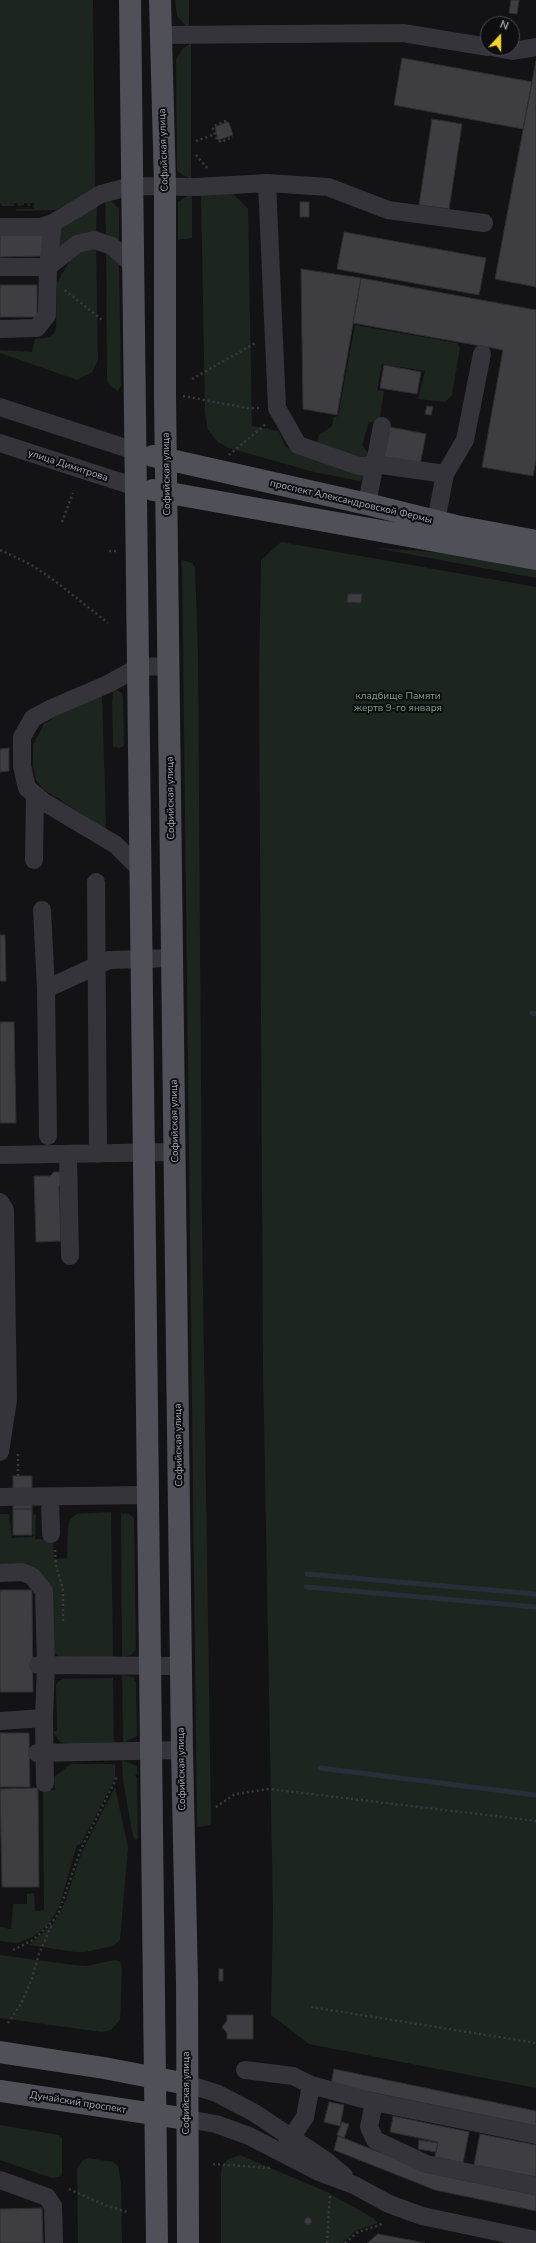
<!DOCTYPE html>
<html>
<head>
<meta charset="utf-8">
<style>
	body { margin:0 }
	#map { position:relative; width:536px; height:2243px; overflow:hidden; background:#131315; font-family:"Nunito Sans",sans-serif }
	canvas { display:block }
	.north { position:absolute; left:480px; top:16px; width:40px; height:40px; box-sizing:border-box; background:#0e0e10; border:1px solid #4a4b52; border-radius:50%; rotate:21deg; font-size:11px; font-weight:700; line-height:16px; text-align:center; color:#a4a6b6 }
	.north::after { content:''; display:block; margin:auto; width:14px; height:18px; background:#fbd725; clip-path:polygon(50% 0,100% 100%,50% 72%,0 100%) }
</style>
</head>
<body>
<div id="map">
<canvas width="536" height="2243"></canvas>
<div class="north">N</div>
</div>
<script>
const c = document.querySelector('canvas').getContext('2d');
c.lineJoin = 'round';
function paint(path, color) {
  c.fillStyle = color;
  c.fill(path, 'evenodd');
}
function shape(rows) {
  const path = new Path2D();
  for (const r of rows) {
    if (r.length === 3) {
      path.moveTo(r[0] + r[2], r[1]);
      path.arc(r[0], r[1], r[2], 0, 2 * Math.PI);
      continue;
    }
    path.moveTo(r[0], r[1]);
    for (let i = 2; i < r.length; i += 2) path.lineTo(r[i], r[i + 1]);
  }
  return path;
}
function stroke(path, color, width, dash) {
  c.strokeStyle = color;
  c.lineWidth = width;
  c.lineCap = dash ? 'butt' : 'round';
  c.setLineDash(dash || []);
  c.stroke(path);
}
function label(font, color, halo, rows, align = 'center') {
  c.font = font + ' "Nunito Sans",sans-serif';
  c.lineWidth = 4;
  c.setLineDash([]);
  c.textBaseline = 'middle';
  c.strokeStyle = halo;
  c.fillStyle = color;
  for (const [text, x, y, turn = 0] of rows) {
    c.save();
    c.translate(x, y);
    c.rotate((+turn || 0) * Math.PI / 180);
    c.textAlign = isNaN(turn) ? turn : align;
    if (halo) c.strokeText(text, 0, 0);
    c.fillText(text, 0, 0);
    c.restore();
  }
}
paint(shape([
	[0,0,93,0,95,189,56,210,16,211,16,209,34,209,34,203,30,203,30,206,28,206,27,203,24,203,24,205,18,206,18,203,14,203,14,206,2,206,0,203],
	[175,0,189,0,189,27,183,23,177,16],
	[191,43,191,180,177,171,176,59,182,49],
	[192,193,192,238,178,240,178,202],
	[201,193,232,193,248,209,252,426,279,431,285,446,288,448,358,469,364,475,360,481,314,472,229,448,218,442,208,430,205,413],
	[105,201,111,201,119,209,119,240,106,235],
	[97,206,96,232,76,235,66,241,59,249,57,238,62,226],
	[96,248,98,360,92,372,77,380,0,353,0,350,32,352,35,339,50,337,54,333,56,329,57,283,73,255,76,252],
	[106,251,119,264,121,385,118,391,110,386,107,380],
	[355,325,457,343,460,348,452,395,445,402,418,399,425,371,382,364,377,390,384,391,379,423,369,422,362,445,368,453,366,460,315,448,319,435,332,426,334,417,338,416],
	[281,542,536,587,536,2088,309,2044,271,2015,273,1913,263,1367,259,678,261,560],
	[376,548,450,553,536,569,536,578],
	[182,560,192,563,195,567,198,651,202,1223,211,1822,210,1825,197,1827],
	[116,690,122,693,123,696,124,746,119,748,113,747,112,703,113,692],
	[102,696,106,824,105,829,43,789,36,780,33,766,33,745,44,724,61,713],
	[111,1512,113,1658,60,1658,53,1651,50,1596,0,1565,0,1514,9,1514,12,1538,33,1537,33,1514,36,1515,35,1539,53,1539,54,1559,67,1558,68,1526,71,1518,77,1514],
	[121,1513,129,1514,134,1518,136,1650,131,1655,122,1657],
	[122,1675,133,1677,136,1682,137,1736,123,1743],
	[113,1678,114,1743,66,1744,59,1741,53,1731,57,1731,56,1685,59,1681,63,1679],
	[122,1760,137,1766,137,1775,135,1775,137,1778,138,1839,136,1840,133,1836,123,1781],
	[71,1764,115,1764,115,1778,81,1844,77,1845,59,1907,48,1925,34,1936,18,1943,0,1941,0,1927,11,1929,13,1904,27,1904,27,1894,34,1893,35,1911,44,1910,43,1790,55,1790,54,1777],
	[115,1787,128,1847,120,1940,113,1946,85,1952,75,1952,29,1945,54,1923,65,1902,82,1852],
	[0,1955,74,1965,86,1966,115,1960,120,1962,122,1968,120,2020,111,2030,102,2032,0,2018],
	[0,2125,59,2135,62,2138,62,2173,61,2176,52,2178,0,2160],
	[240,2155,327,2192,373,2218,378,2223,357,2230,342,2243,221,2243,221,2173,222,2166,228,2159],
	[88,2158,113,2162,118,2166,121,2183,122,2243,78,2243,77,2169,83,2160]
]), '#1d251f');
stroke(shape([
	[532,1013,536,1014],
	[307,1574,536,1594],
	[306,1587,536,1607],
	[320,1768,536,1795]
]), '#292f39', 5);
const building = shape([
	[511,0,519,0,517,14,509,13,511,0],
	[402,58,532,82,523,129,394,105,402,58],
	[536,61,536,287,495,279,536,61],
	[432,119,462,124,449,209,419,205,432,119],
	[227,122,229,123,233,135,218,140,215,127,227,122],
	[300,202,309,202,309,217,300,217,300,202],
	[344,232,486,258,479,295,337,269,344,232],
	[0,235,44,235,44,256,0,257,0,235],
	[301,269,361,278,337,415,303,409,301,269],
	[361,278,536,310,536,460,533,476,482,467,503,350,353,323,361,278],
	[0,285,37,285,37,317,0,317,0,285],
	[384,365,421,372,417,394,380,388,384,365],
	[427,406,433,407,431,415,425,414,427,406],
	[390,427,426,434,420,465,384,458,390,427],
	[348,594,362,594,361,603,347,602,348,594],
	[9,748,9,771,0,772,0,749,9,748],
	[0,935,5,935,6,981,0,981,0,935],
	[0,1022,14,1022,16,1123,0,1123,0,1022],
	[54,1172,60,1172,63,1184,59,1186,61,1241,36,1242,34,1176,50,1176,54,1172],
	[13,1476,32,1476,32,1509,13,1509,13,1476],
	[13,1509,32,1509,32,1535,13,1535,13,1509],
	[0,1590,32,1590,33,1692,0,1692,0,1590],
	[0,1733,29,1733,30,1787,0,1787,0,1733],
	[38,1788,39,1887,2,1887,0,1789,38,1788],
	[219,1969,223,1969,223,1981,219,1981,219,1969],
	[227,2015,253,2015,253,2039,227,2039,227,2033,222,2027,227,2021,227,2015],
	[334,2069,536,2111,536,2126,331,2084,334,2069],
	[329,2102,344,2105,340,2126,324,2122,329,2102],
	[393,2116,469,2132,463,2163,435,2157,438,2142,390,2132,393,2116],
	[342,2122,349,2124,344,2138,337,2135,342,2122],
	[480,2134,536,2145,536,2177,474,2165,480,2134],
	[338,2136,438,2175,536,2195,536,2211,435,2190,334,2150,338,2136],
	[419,2140,438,2143,436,2152,418,2149,419,2140],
	[42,2208,43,2243,0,2243,0,2209,42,2208],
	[308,2221,3.5],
	[378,2234,425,2243,367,2243,378,2234]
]);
paint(building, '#3d3d42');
stroke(building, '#2e2d31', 1);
stroke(shape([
	[226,121,214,126,213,129,217,140,221,142,233,137],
	[196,141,215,134],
	[196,155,209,170],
	[65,290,102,320],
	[192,379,257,342],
	[183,396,247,408,260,408],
	[229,455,267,423],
	[62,522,73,493],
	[0,550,30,564,55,581,108,623],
	[109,551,119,551],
	[18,1481,18,1454],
	[55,1550,56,1566,63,1589,63,1621],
	[216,1807,235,1794,269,1789,536,1821],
	[13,1950,33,1940,53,1921,58,1914,81,1849,117,1777],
	[311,2007,536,2043],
	[8,2023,21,2004,31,1981,39,1954,52,1924],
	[213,2164,272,2168],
	[69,2189,105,2205,127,2212],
	[327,2243,330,2194],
	[345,2243,358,2232,380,2225,383,2221]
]), '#3a3b41', 2.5, [2, 3]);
stroke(shape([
	[160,35,403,33,488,47],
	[496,48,513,51,536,47],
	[267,183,277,408,298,445,359,466,382,465,445,474],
	[0,227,40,227,53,223,101,194,132,186,196,187,267,183,328,187,388,210,484,223],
	[0,267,48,267,77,244,94,240,112,246,133,265],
	[0,329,37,328,47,315,48,267,53,223],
	[0,407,135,451],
	[0,443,136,487],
	[367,504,382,426],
	[436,521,445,474,465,440,482,354],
	[34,860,35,795],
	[142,871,116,845,44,802,27,788,22,766,22,737,33,718,52,708,108,684,139,667,169,666],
	[96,882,98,1154],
	[42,910,46,989,48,1136],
	[46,989,109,960,173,958],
	[0,1155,175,1152],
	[68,1156,70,1256],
	[0,1202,5,1210,8,1400,0,1452],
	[0,1497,148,1495],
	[50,1497,51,1534],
	[0,1573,22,1572,32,1576,44,1591,46,1665,44,1718,45,1783],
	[38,1665,181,1666],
	[0,1721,44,1718],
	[37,1753,182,1750],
	[245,2070,293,2076,311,2085,374,2102,536,2135],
	[187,2084,216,2093,253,2112,325,2160,344,2176],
	[374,2102,369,2127,375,2140,426,2164,536,2186],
	[187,2119,216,2124,249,2136,319,2172,354,2185,389,2204,422,2216,536,2240],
	[285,2147,305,2117,311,2085],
	[0,2180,47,2197,53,2206,54,2243]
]), '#34343a', 18);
stroke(shape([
	[130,0,157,2243],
	[160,0,165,185,165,395,182,1750,187,1982,188,2243],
	[153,456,367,504,456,526,536,541],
	[153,490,536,559],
	[0,2052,104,2068,187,2084],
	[0,2091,187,2119]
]), '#505059', 22);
label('10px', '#a4a6b6', '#0e0e10', [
	["Софийская улица",164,150,-92],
	["улица Димитрова",68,466,18],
	["Софийская улица",167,474,-91],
	["проспект Александровской Фермы",351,502,13],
	["Софийская улица",171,798,-91],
	["Софийская улица",175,1121,-91],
	["Софийская улица",179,1445,-91],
	["Софийская улица",182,1769,-91],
	["Софийская улица",187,2093,-90],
	["Дунайский проспект",78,2103,9]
]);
label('10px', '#7aa283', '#0e0e10', [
	["кладбище Памяти",398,697],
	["жертв 9-го января",398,709]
]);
</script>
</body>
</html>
